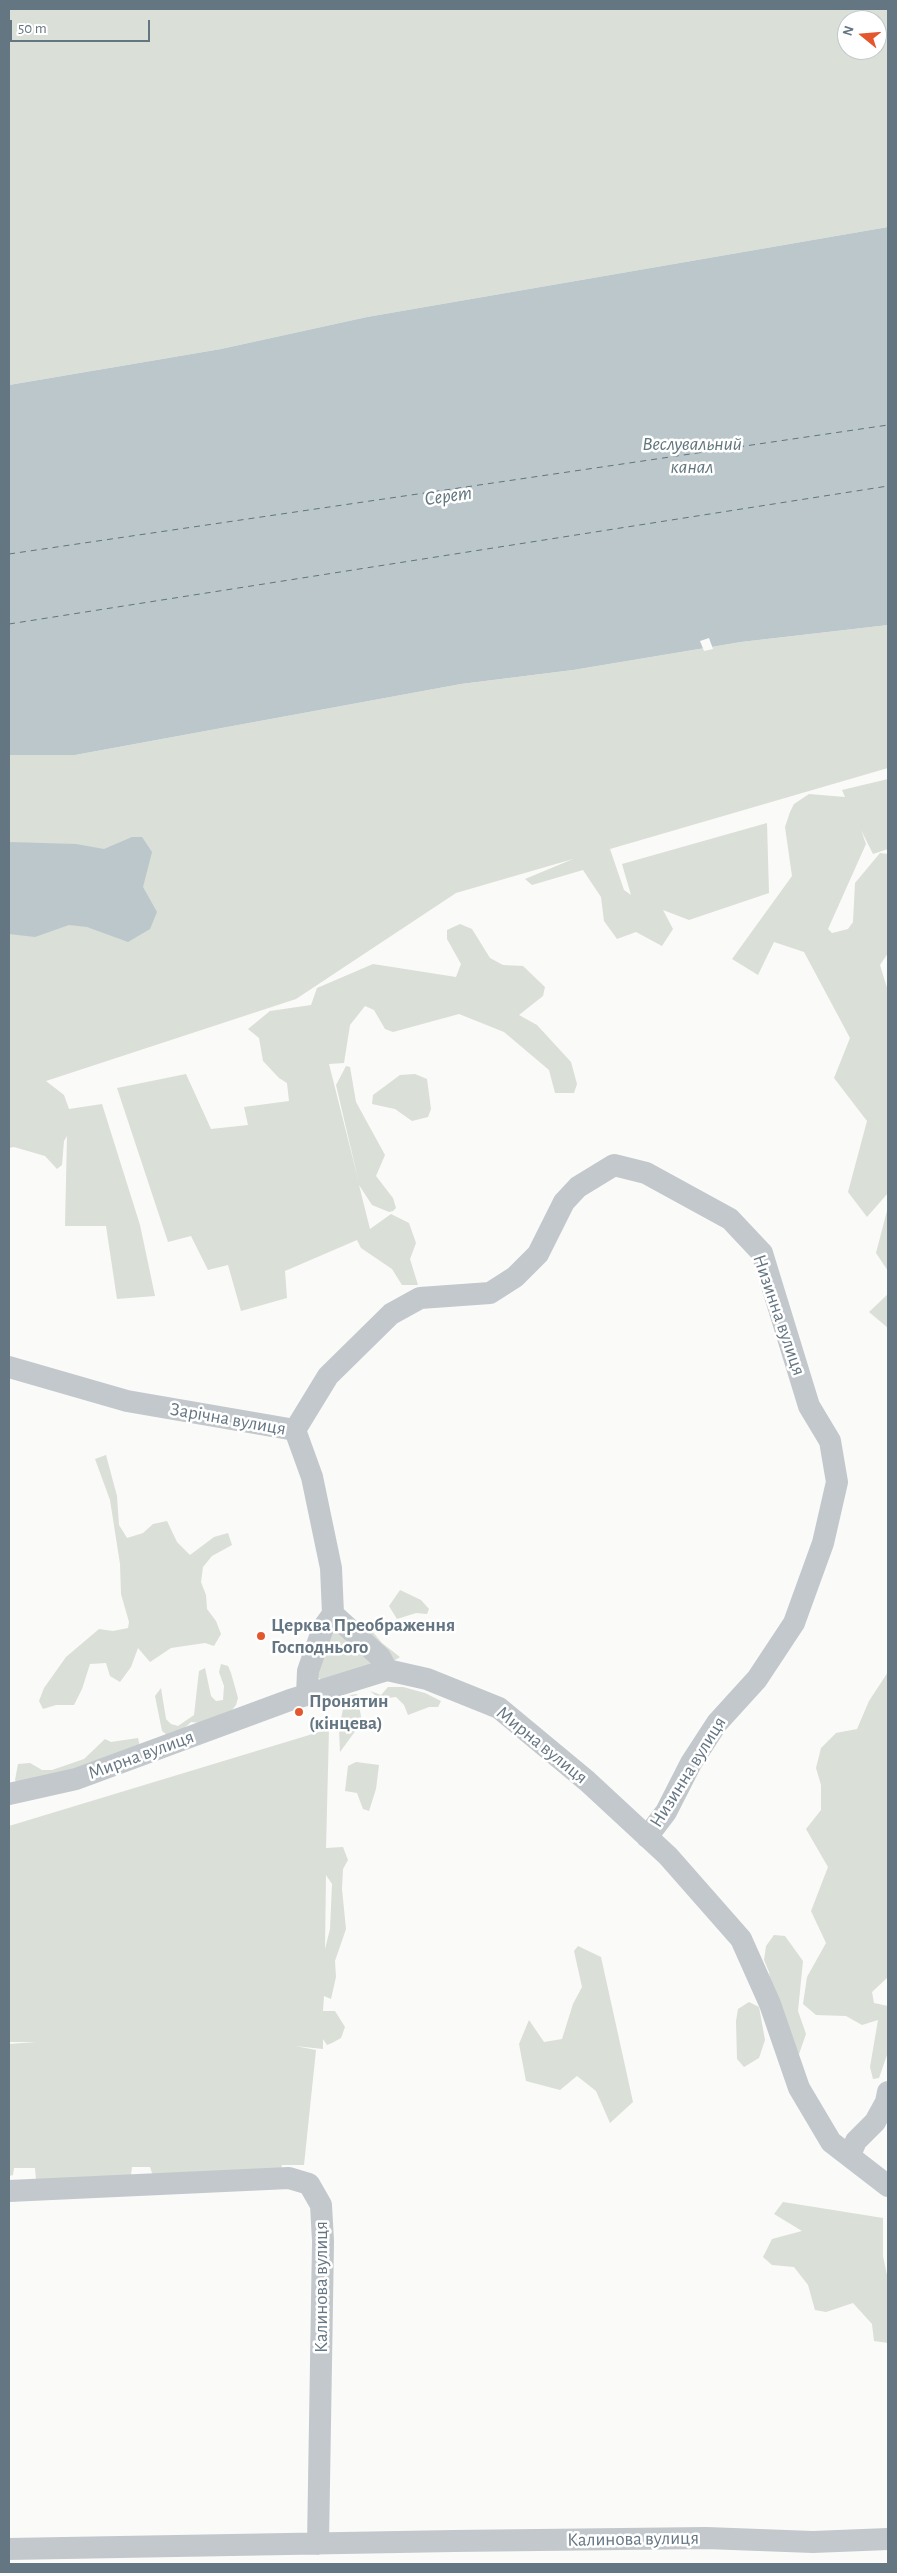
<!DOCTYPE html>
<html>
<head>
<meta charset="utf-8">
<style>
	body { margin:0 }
	#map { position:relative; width:897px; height:2573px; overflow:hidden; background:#fafaf8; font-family:"Alegreya Sans",sans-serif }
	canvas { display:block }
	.frame { position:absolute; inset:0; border:10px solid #657683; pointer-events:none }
	.north { position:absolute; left:837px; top:10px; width:50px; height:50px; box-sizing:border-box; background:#fff; border:1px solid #c1c8cd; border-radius:50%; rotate:287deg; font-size:14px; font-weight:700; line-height:20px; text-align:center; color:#657683 }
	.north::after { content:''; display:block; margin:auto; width:18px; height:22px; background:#e4572e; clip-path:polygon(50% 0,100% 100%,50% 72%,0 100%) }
	.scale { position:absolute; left:10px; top:20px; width:140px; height:22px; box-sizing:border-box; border:2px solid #657683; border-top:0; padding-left:6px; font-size:15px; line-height:18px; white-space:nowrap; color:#657683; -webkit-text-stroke:4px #fff; paint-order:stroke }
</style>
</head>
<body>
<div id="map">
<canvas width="897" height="2573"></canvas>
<div class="frame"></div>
<div class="north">N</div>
<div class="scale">50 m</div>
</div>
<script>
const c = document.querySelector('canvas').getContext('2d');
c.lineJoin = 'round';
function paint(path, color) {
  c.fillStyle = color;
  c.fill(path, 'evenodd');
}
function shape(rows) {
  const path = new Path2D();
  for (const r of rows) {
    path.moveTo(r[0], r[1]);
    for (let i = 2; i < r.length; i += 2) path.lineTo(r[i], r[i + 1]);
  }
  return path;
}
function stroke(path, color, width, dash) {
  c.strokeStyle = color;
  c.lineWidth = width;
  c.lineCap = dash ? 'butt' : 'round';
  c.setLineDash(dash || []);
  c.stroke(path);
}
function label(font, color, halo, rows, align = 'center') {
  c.font = font + ' "Alegreya Sans",sans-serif';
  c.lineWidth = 5;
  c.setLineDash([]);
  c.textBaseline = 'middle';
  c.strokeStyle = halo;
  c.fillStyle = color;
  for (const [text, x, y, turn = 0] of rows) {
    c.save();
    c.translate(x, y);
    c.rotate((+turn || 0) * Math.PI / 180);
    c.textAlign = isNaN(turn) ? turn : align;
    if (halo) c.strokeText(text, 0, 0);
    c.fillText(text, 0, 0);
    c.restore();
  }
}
paint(shape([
	[9,9,888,9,888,227,367,317,221,349,9,385],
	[847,20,877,20,877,50,847,50],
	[888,625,888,768,610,849,624,890,631,895,622,864,767,823,769,893,689,920,663,910,673,929,662,946,636,932,617,939,604,921,601,897,583,870,532,885,525,879,573,859,456,893,296,999,46,1081,64,1095,69,1109,102,1104,140,1225,155,1296,117,1299,106,1226,65,1226,67,1136,64,1141,62,1165,57,1169,45,1156,14,1147,9,1148,9,755,75,755,461,684,573,670,741,642],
	[888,779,888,849,873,854,861,830,866,844,828,929,832,933,848,929,853,922,855,883,880,853,888,854,888,953,880,965,888,991,888,1193,867,1217,848,1192,867,1121,834,1078,850,1038,804,952,774,942,758,975,732,959,792,876,785,827,790,812,794,804,809,794,845,797,842,790],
	[460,924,472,929,490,958,503,965,523,966,545,987,543,996,519,1015,537,1025,571,1062,577,1084,574,1093,555,1093,549,1070,504,1032,459,1014,393,1032,385,1029,374,1010,365,1006,350,1025,344,1063,329,1064,359,1183,336,1085,346,1066,350,1067,356,1102,385,1155,376,1176,393,1198,396,1208,393,1211,389,1212,372,1205,359,1185,370,1229,391,1214,409,1223,416,1243,410,1259,418,1285,402,1285,392,1269,361,1248,357,1240,285,1271,287,1298,241,1311,228,1265,208,1270,191,1236,168,1242,117,1088,186,1074,211,1129,248,1125,244,1107,289,1101,287,1083,279,1078,263,1061,259,1038,248,1029,270,1011,311,1005,317,988,373,964,456,977,461,964,447,939,447,930],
	[415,1074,427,1079,431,1109,428,1117,412,1121,395,1109,372,1104,373,1095,400,1075],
	[888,1207,888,1271,876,1253],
	[888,1294,888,1328,869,1312],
	[106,1455,117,1496,119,1525,127,1538,143,1533,153,1524,167,1521,177,1542,190,1555,214,1537,228,1533,232,1545,212,1556,203,1567,201,1582,206,1595,207,1609,216,1621,221,1634,214,1646,205,1643,171,1648,150,1662,138,1648,131,1667,120,1682,110,1676,106,1663,90,1664,82,1689,74,1705,56,1705,43,1709,39,1701,44,1688,66,1657,99,1629,113,1631,128,1628,129,1622,121,1594,120,1564,110,1500,95,1459],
	[400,1590,421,1600,429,1609,427,1614,416,1613,397,1619,389,1606],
	[367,1625,382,1643,400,1657,389,1664,360,1626],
	[332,1631,342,1631,375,1664,324,1682,319,1678,317,1670],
	[221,1664,228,1666,231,1673,238,1698,236,1705,232,1710,200,1723,191,1722,172,1739,162,1731,155,1696,161,1688,166,1719,171,1724,178,1726,194,1715,199,1671,205,1668,211,1696,216,1701,223,1700,224,1686,219,1672],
	[888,1672,888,1977,872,1992,874,2003,888,2006,888,2052,879,2078,873,2079,870,2067,878,2020,862,2025,846,2016,816,2015,803,2004,807,1977,826,1943,811,1911,828,1867,806,1829,821,1810,821,1785,816,1768,821,1748,836,1733,857,1729,869,1701],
	[388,1687,403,1687,425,1693,441,1701,438,1707,429,1707,408,1715,404,1705,396,1697,380,1699,370,1691,381,1695],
	[357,1694,362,1722,340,1752,339,1729,345,1699,350,1695],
	[329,1729,326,1848,343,1847,348,1860,343,1869,342,1889,346,1929,335,1961,336,1977,331,1999,324,1996,323,2011,335,2011,345,2027,341,2038,332,2043,327,2045,323,2039,323,2049,295,2046,316,2050,304,2165,282,2165,281,2170,153,2176,150,2167,132,2167,131,2175,36,2180,35,2168,14,2168,13,2175,9,2176,9,2044,36,2042,9,2042,9,1826],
	[326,1875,332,1884,330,1929,325,1949],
	[138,1738,140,1747,21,1790,15,1780,18,1764,30,1763,42,1770,52,1770,84,1759,105,1739,111,1742],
	[356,1762,379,1765,376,1789,369,1811,363,1809,357,1793,345,1791,348,1766],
	[774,1935,785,1936,803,1961,798,2011,806,2034,798,2057,777,2026,769,1972,764,1960,766,1946],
	[578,1946,601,1957,633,2102,610,2123,596,2091,577,2076,560,2090,526,2081,519,2044,529,2020,544,2042,562,2039,573,2004,582,1987,574,1951],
	[749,2002,759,2007,765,2040,759,2058,744,2067,737,2059,736,2021,738,2009],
	[783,2202,883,2218,883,2256,888,2280,888,2343,874,2341,872,2324,853,2303,826,2312,815,2310,808,2285,794,2267,772,2265,763,2257,772,2239,802,2231,774,2214]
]), '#dadfd7');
paint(shape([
	[888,227,888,625,741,642,573,670,461,684,75,755,9,755,9,385,221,349,367,317],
	[132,837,142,837,152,852,143,887,157,912,150,929,128,942,87,927,69,925,35,937,9,934,9,842,76,844,104,849]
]), '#bbc7cb');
paint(shape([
	[709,638,713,649,704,651,700,641]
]), '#fafaf8');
stroke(shape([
	[9,554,888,425],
	[9,624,888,486]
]), '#60757c', 1, [6, 5]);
stroke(shape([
	[9,1367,127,1401,295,1430,312,1477,331,1568,333,1614,380,1657,387,1670],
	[295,1430,328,1376,391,1314,420,1298,490,1293,515,1277,538,1254,564,1202,578,1187,614,1165,646,1173,730,1219,762,1253,809,1406,830,1441,837,1482,823,1543,794,1623,757,1679,717,1723,691,1763,666,1812,647,1837],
	[307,1694,308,1671,323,1628,333,1614],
	[9,1794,76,1779,290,1700,387,1670,427,1679,499,1708,587,1781,668,1856,741,1939,770,2004,799,2088,831,2142,888,2186],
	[850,2155,856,2141,875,2122,886,2102,888,2092],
	[9,2191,289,2178,309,2184,321,2205,323,2241,318,2544],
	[9,2549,454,2541,706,2538,813,2542,888,2539]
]), '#c3c8cc', 22);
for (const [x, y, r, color] of [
	[261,1636,5,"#e4572e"],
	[299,1712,5,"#e4572e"]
]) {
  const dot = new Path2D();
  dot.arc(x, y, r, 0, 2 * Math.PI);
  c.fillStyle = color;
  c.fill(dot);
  stroke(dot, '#fff', 2);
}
label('19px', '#657683', '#fff', [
	["Низинна вулиця",779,1315,71],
	["Зарічна вулиця",228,1419,10],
	["Мирна вулиця",542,1745,39],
	["Мирна вулиця",141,1755,-20],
	["Низинна вулиця",688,1772,-58],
	["Калинова вулиця",321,2287,-90],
	["Калинова вулиця",633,2539,-1]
]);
label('bold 19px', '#657683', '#fff', [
	["Церква Преображення",271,1625],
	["Господнього",271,1647],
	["Пронятин",309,1701],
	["(кінцева)",309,1723]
], 'left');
label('italic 20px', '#60757c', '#fff', [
	["Веслувальний",692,444],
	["канал",692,467],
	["Серет",448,496,-8]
]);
</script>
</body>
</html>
